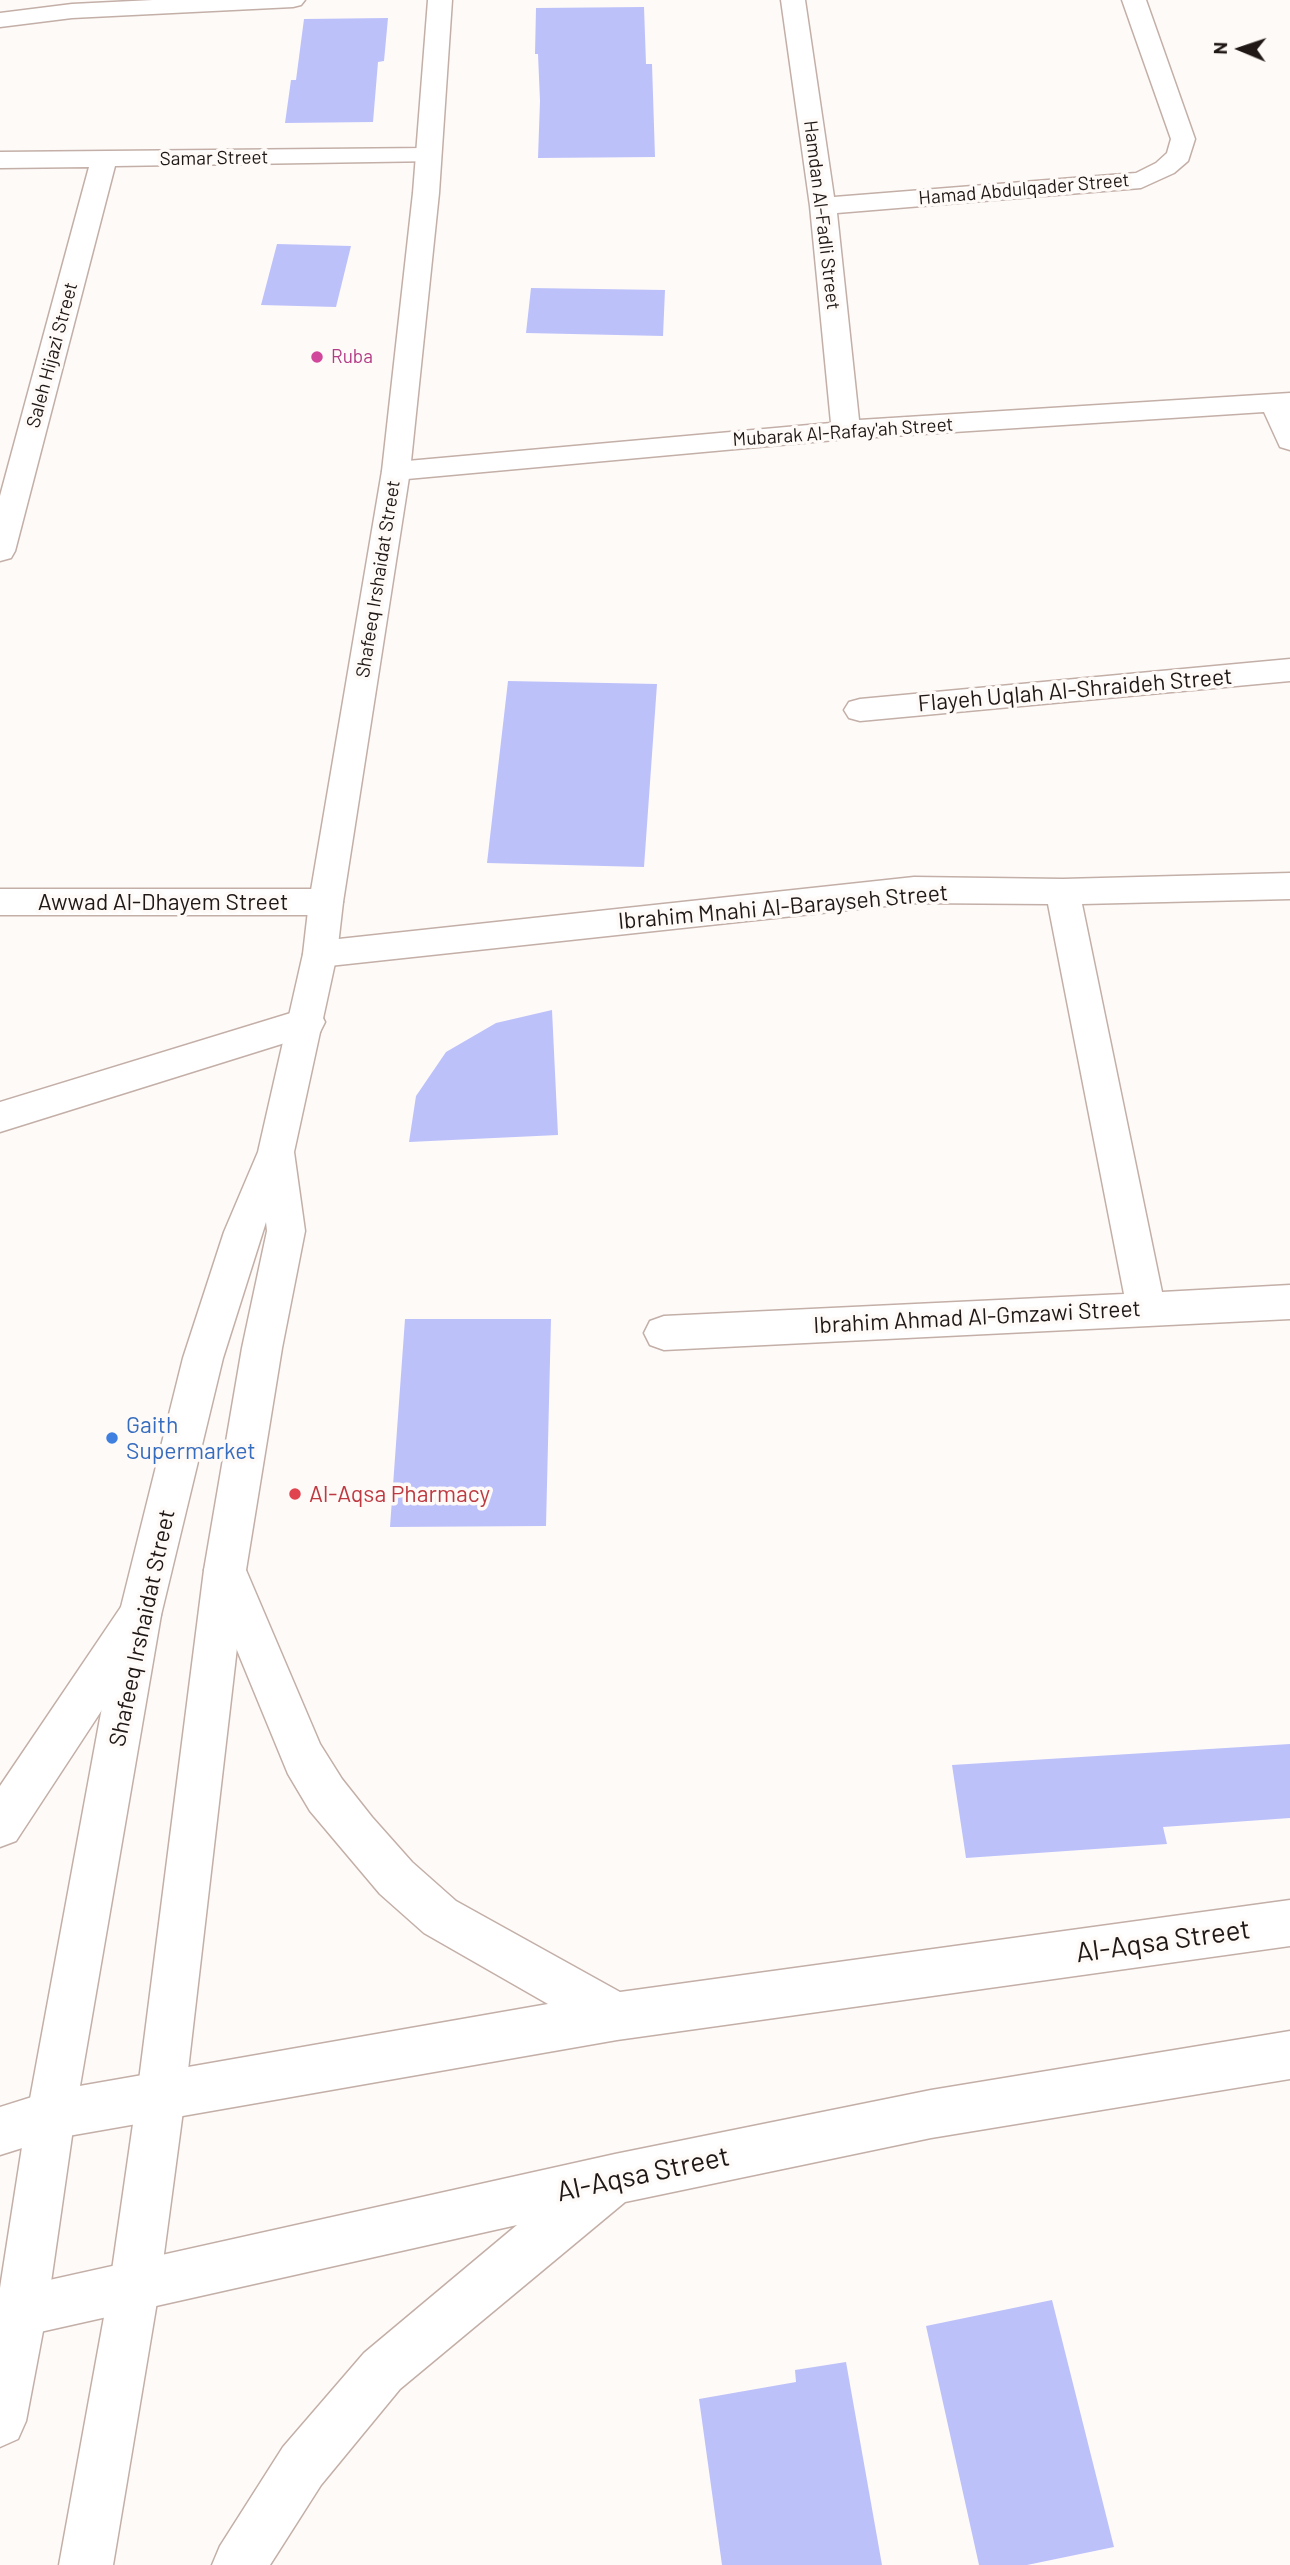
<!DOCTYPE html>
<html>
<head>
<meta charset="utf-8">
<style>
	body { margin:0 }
	#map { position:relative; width:1290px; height:2565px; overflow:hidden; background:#fefaf8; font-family:Barlow,sans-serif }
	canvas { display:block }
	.north { position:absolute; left:1206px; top:14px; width:70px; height:70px; -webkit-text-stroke:5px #fefaf8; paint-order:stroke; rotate:272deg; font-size:19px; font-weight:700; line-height:28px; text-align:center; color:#201816 }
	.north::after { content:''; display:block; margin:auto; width:24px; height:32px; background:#201816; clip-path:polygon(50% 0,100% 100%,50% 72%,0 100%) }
</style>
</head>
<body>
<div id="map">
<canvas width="1290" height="2565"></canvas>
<div class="north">N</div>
</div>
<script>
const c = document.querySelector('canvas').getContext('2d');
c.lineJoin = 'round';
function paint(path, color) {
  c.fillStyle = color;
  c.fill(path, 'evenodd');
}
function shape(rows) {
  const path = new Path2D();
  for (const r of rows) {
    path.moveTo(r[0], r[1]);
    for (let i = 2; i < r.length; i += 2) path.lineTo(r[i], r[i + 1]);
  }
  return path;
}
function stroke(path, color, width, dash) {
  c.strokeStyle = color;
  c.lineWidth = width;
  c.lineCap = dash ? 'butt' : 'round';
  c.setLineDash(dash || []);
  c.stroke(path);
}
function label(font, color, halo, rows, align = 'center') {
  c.font = font + ' Barlow,sans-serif';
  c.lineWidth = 7;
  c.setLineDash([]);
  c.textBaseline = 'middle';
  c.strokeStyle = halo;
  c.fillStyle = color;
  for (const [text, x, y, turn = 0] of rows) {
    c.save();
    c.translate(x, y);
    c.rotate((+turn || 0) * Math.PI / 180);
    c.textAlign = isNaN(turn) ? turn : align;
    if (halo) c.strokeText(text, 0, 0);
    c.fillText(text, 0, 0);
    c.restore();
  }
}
paint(shape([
	[644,7,646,64,652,64,655,157,538,158,540,101,538,54,535,54,536,8],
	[388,18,384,61,378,62,373,122,285,123,291,80,296,80,304,19],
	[277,244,351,246,336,307,261,305],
	[531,288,665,290,663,336,526,333],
	[508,681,657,684,644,867,487,863],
	[552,1010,558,1135,409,1142,416,1096,446,1052,496,1023],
	[405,1319,551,1319,546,1526,390,1527],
	[1290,1744,1290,1818,1163,1827,1167,1844,966,1858,952,1765],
	[1052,2300,1114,2547,1027,2565,979,2565,926,2326],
	[846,2362,882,2565,722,2565,699,2399,796,2382,795,2370]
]), '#bdc1fa');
const minor = shape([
	[153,0,305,0,301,5,293,7,72,18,0,27,0,13,72,4,153,0],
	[781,0,805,0,834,197,1136,173,1156,163,1167,153,1171,139,1122,0,1146,0,1195,139,1188,161,1174,173,1141,188,837,213,859,420,1290,393,1290,450,1280,447,1264,412,846,439,396,480,386,477,382,471,386,465,396,462,831,423,810,206,781,0],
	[428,148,437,151,441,156,437,161,115,166,15,551,11,558,0,561,0,496,89,167,0,168,0,152,428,148],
	[1290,659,1290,681,860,721,849,718,844,710,849,702,860,699,1290,659],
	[1290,873,1290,899,1082,904,1162,1292,1290,1285,1290,1319,664,1350,650,1345,644,1333,650,1321,664,1316,1124,1294,1048,904,914,903,320,967,308,963,303,954,308,945,320,941,914,877,1063,879,1290,873],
	[0,889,326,889,338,893,343,902,338,911,326,915,0,915,0,889],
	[307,1008,320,1012,325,1022,320,1032,0,1132,0,1102,307,1008]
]);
const tertiary = shape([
	[428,0,452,0,439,193,410,471,343,902,337,954,294,1152,305,1231,282,1348,246,1570,185,2096,160,2284,113,2565,59,2565,110,2284,137,2096,204,1570,242,1348,267,1231,266,1222,223,1358,161,1615,75,2115,47,2310,26,2421,18,2439,0,2447,0,2288,27,2115,119,1615,183,1358,224,1232,258,1152,303,954,309,902,382,471,413,193,428,0]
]);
const secondary = shape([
	[225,1551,240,1556,320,1744,342,1779,372,1817,412,1862,456,1901,620,1992,1290,1900,1290,1946,617,2040,51,2139,0,2155,0,2107,51,2091,548,2004,424,1933,380,1894,310,1811,288,1774,204,1570,210,1556,225,1551],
	[140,1595,155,1601,161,1615,155,1629,16,1841,0,1847,0,1786,125,1601,140,1595],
	[1290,2031,1290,2079,931,2138,625,2202,400,2389,321,2485,270,2565,212,2565,220,2546,283,2447,364,2353,517,2225,0,2341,0,2291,615,2154,931,2090,1290,2031]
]);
stroke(minor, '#c3afa7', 3);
stroke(tertiary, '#c3afa7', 3);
stroke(secondary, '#c3afa7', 3);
paint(minor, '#fff');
paint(tertiary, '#fff');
paint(secondary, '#fff');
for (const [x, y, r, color] of [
	[317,357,7,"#d1479c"],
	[112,1438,7,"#3f7fe0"],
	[295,1494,7,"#e0444e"]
]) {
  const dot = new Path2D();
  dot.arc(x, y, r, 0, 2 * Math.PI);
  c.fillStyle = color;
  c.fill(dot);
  stroke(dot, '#fefaf8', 2.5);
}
label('19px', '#201816', '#fefaf8', [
	["Samar Street",214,158,-1],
	["Hamad Abdulqader Street",1024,189,-5],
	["Hamdan Al-Fadli Street",822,215,83],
	["Saleh Hijazi Street",52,355,-75],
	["Mubarak Al-Rafay'ah Street",843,432,-4],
	["Shafeeq Irshaidat Street",378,579,-81]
]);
label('19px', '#b23c85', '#fefaf8', [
	["Ruba",331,357]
], 'left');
label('23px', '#201816', '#fefaf8', [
	["Flayeh Uqlah Al-Shraideh Street",1075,690,-5],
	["Awwad Al-Dhayem Street",163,902],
	["Ibrahim Mnahi Al-Barayseh Street",783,907,-5],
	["Ibrahim Ahmad Al-Gmzawi Street",977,1317,-3],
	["Shafeeq Irshaidat Street",142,1628,-78]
]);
label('23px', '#366cbe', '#fefaf8', [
	["Gaith",126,1425],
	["Supermarket",126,1451]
], 'left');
label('23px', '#be3a42', '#fefaf8', [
	["Al-Aqsa Pharmacy",309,1494]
], 'left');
label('28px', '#201816', '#fefaf8', [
	["Al-Aqsa Street",1163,1941,-8],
	["Al-Aqsa Street",643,2174,-12]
]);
</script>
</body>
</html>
